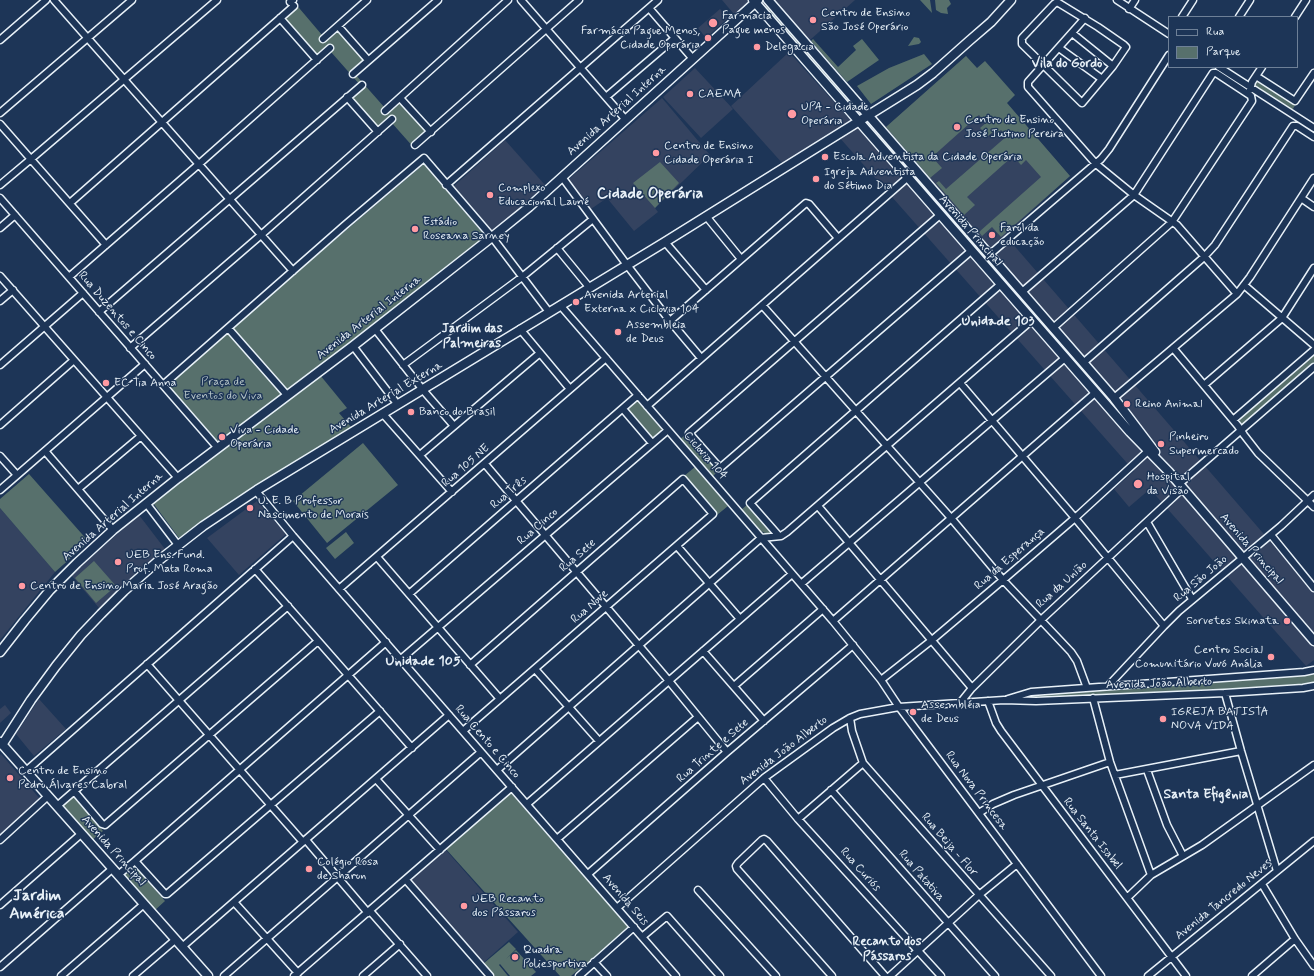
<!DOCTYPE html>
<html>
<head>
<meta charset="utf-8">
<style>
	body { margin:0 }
	#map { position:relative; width:1314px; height:976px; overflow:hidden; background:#1d3557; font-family:Mynerve,sans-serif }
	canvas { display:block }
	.legend { position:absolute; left:1168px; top:16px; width:130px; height:52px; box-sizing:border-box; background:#1d3557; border:1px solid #6e8097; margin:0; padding:5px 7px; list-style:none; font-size:12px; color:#e8f1f8 }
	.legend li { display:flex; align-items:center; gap:8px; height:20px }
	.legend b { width:20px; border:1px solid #6e8097 }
</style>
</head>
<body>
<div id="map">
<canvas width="1314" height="976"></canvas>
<ul class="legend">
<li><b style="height:5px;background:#1d3557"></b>Rua</li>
<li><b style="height:11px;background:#57706c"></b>Parque</li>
</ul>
</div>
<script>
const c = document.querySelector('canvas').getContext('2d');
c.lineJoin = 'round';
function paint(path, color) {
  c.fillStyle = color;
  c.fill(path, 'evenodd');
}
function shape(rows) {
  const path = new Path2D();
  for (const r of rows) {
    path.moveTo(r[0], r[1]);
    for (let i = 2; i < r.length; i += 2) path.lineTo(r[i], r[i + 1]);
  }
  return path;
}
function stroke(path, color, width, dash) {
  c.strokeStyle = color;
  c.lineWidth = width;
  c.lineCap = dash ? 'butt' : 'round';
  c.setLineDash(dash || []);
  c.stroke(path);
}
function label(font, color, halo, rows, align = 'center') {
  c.font = font + ' Mynerve,sans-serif';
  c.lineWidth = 3;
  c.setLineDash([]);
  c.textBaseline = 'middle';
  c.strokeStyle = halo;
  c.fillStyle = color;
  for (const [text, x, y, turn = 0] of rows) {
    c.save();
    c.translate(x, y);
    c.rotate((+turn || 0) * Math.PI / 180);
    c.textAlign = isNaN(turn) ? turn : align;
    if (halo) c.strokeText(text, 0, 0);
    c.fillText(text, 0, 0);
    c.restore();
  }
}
paint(shape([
	[722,0,773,0,886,127,966,56,1070,176,1005,235,1314,592,1314,660,1306,666,1150,489,1129,507,1114,489,1134,471,839,137,856,125,755,6,739,20],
	[775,0,855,0,810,40],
	[720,9,728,18,706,38,698,28],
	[789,52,853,123,783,164,731,106],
	[695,68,733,109,701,138,663,97],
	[662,98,710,155,655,208,658,212,634,231,607,198,591,209,569,179],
	[505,140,545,185,493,232,454,186],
	[257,501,286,534,239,575,207,538],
	[0,508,55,572,0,640],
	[139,515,165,549,99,608,71,575],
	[39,699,66,729,34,756,16,734],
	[5,705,11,713,0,723,0,709],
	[1,754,41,800,0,836,0,755],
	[445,849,518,932,483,963,410,880]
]), '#344360');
paint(shape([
	[285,0,295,0,294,2,322,35,333,26,366,63,355,74,385,108,397,98,430,136,415,149,391,122,381,131,349,96,361,86,331,52,320,61,280,15,291,6],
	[920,0,930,0,932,13],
	[935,0,949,0,951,4,947,8,948,14,941,13,936,10],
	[767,5,856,108,853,111,764,8],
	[914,37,919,38,921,42,919,44,908,46],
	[813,39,838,67,856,50,853,46,862,39,879,60,847,82,811,41],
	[924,54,932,64,871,104,857,86,889,68],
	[966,56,977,68,985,61,1015,95,1007,103,1070,176,1001,237,992,227,982,236,979,232,1041,177,1026,160,1021,165,1013,156,967,197,975,205,964,215,936,183,939,181,946,189,1007,136,1001,130,997,133,994,131,988,136,980,128,986,123,979,115,932,157,942,168,930,178,886,127],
	[1258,80,1296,104,1291,112,1253,87],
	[660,162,679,183,655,208,633,183],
	[424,164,486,237,289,391,231,328],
	[228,331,282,394,217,444,166,385],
	[1314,353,1314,363,1243,425,1238,419],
	[320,375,347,408,339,413,351,427,311,454,242,495,179,538,153,503,220,450],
	[636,399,663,431,653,440,626,408],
	[686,434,718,471,711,478,679,440],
	[363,443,398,485,327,543,293,501],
	[695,467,728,506,717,515,684,476],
	[29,474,89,542,55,572,0,508,0,499],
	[748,504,773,533,767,534,759,530,741,510],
	[346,532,354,543,335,559,326,548],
	[94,561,116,586,96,603,75,578],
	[1314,674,1314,683,1302,685,1014,700,1033,695,1228,679],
	[511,793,629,928,571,976,560,976,445,848],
	[73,796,103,831,92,840,63,805],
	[133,864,165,901,154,911,122,873],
	[509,942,516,949,506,959,516,950,536,972,531,976,510,976,500,964,499,965,508,976,493,976,483,964]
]), '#57706c');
const minor = shape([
	[54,0,293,271],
	[521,0,626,120],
	[1117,0,1169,34],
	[290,2,293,0],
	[1057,2,1098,27,1124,45,1126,47,1113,66,1082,103,1022,44,1022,38,1054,4,1057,2],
	[649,8,693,59],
	[1129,9,1135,0],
	[1182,17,1193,0],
	[1239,17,1250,0],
	[1295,17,1306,0],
	[280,18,317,60],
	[1085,18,1028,82,1028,87,1096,164,1134,195,1177,225,1237,294],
	[338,26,368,60],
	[1072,33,1113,66],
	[323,39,367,0],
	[0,40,46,0],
	[1059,48,1102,79],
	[1219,67,1314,128],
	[353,74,438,0],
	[1256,76,1295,101,1314,73],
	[1250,90,1252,82,1262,67],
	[347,97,378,132],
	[606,97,675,38],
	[400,98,431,132],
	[385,111,508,0],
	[0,113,132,0],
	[0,124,106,245],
	[415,145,579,0],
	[562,177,627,265,670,321,701,358],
	[0,185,31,159,217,0],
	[446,185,658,0],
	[0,198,217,447],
	[1301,198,1314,207],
	[70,203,294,6],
	[940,215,689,433,720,468,971,251],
	[706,216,741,259],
	[0,228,15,215],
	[665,242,706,290],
	[557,248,589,287],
	[989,255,1101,159,1109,149,1169,55],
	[0,276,178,478],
	[69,277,199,164,330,48],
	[1244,285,1314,345],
	[1022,292,1134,195,1213,73,1216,73,1251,96,1252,101,1172,222,1053,328],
	[0,301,13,290],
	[560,305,833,621,881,680,899,707,1101,976],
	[762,305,951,518,1003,580,1071,652,1077,661,1087,688],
	[99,312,362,85],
	[670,321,806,203,809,204,838,238],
	[228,328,287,395],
	[375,329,423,390,454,426],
	[520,329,570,389],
	[353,346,398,405],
	[130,348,261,235,392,119],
	[1173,348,1238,426,1244,435,1258,453,1314,507],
	[1083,363,1204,257,1215,245,1293,126,1297,126,1314,137],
	[0,365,83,293],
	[403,365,522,277,593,219],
	[960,383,1075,518,1164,626],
	[163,385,345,225,424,158,492,237,549,312],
	[1204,385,1282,318,1314,268],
	[1114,398,1237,294,1250,277,1314,178],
	[647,406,907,178],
	[623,409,652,443],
	[383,414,452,492],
	[1233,420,1314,350],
	[0,425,74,360],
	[45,451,113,530],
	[420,455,540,353],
	[0,456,17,475],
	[485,464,669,681,727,752],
	[1179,484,1314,367],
	[78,489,141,436],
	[0,490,145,364],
	[256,491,293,536,676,976],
	[146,503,178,545],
	[818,506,972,688],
	[1147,522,1192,599],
	[1271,535,1314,588],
	[779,536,750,503,1001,284],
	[677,546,740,619],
	[377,557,500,699],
	[255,569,412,748],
	[801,584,1065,358],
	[339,589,606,358],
	[409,594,638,395],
	[833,621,1095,393],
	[703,651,764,721],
	[401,659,668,430],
	[147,664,303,842],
	[535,669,599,741],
	[881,680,932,640,1003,580,1075,518,1148,451],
	[734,686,823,609],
	[1108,686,1164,626,1179,611,1281,526,1314,495],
	[1225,693,1241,751,1277,871],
	[1093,698,1110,762,1151,875],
	[1008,699,1031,692,1304,672,1314,670],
	[988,701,996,723,1001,731,1186,976],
	[960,703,972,688,1041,620,1183,488],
	[380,711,167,894,165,894,135,861,386,642],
	[850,718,852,731,863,763,1051,976],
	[463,731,713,514,683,479,470,665],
	[497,770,761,538,781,536,787,532,1032,320],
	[1147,770,1167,825,1183,856],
	[26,771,293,536],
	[1115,775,1241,751],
	[764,778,798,819,941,976],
	[376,779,440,850],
	[831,790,995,976],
	[74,791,102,824,105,825,318,641],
	[527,804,792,574],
	[57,806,288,606],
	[979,813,993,804,1014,795,1110,762],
	[798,819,863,763],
	[557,839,698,717],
	[0,840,48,796],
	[306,840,368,913],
	[588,874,727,752,853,645],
	[118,875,135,861],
	[406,880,490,976],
	[1262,884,1295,939,1314,966],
	[698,890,776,976],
	[1128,897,1151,875,1202,845,1314,765],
	[234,902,298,973],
	[0,905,81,834],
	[617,908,764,778,833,728,850,718,860,714,899,707,1004,700,1036,701,1225,693,1303,688,1314,686],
	[370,911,427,976],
	[642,937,667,916,720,976],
	[182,947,449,715],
	[594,962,607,976],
	[0,967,112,869],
	[61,976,144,904],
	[133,976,175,940],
	[224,976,481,752],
	[294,976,512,787],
	[363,976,400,944],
	[579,976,634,927],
	[832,976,737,869,736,866,738,863,762,840,764,839,767,841,885,976],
	[890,976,979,895,1017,864],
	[1148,976,1314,841],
	[1252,976,1295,939]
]);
const major = shape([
	[753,0,1130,432,1169,472,1314,641],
	[768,0,1114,398,1155,452],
	[0,652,25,620,50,590,77,563,113,530,178,478,353,346,492,237,529,207,590,152,758,0],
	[0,742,208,976],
	[2,745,31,700,56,666,81,635,101,614,124,591,158,561,203,526,257,490,665,242,917,85,933,73,969,41,991,22,1011,0]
]);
stroke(minor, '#e8f1f8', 9);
stroke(major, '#e8f1f8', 11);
stroke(minor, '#1d3557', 6);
stroke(major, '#1d3557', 8);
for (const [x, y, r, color] of [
	[813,20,4,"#ff9aa2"],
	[713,23,5,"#ff9aa2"],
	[708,38,4,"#ff9aa2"],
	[757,47,4,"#ff9aa2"],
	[690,94,4,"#ff9aa2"],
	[792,114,5,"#ff9aa2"],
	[957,127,4,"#ff9aa2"],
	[656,153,4,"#ff9aa2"],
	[825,157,4,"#ff9aa2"],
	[816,179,4,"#ff9aa2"],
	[490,195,4,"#ff9aa2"],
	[415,229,4,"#ff9aa2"],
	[992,235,4,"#ff9aa2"],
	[576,302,4,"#ff9aa2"],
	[618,332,4,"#ff9aa2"],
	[106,383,4,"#ff9aa2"],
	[1127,404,4,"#ff9aa2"],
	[411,412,4,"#ff9aa2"],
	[222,437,4,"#ff9aa2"],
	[1161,444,4,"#ff9aa2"],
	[1138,484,5,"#ff9aa2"],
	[250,508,4,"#ff9aa2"],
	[118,562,4,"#ff9aa2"],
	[22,586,4,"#ff9aa2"],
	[1287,621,4,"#ff9aa2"],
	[1271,657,4,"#ff9aa2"],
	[913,712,4,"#ff9aa2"],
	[1163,719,4,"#ff9aa2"],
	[10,778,4,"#ff9aa2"],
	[309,869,4,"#ff9aa2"],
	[464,906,4,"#ff9aa2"],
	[515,957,4,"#ff9aa2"]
]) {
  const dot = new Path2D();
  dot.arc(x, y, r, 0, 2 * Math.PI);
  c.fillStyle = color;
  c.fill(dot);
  stroke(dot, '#1d3557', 1.5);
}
label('12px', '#e8f1f8', '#1d3557', [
	["Centro de Ensino",821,13],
	["São José Operário",821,27],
	["Farmacia",722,16],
	["Pague menos",722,30],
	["Farmácia Pague Menos,",700,31,"right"],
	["Cidade Operária",700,45,"right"],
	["Delegacia",765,47],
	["CAEMA",698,94],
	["UPA - Cidade",801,107],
	["Operária",801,121],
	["Centro de Ensino",965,120],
	["José Justino Pereira",965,134],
	["Centro de Ensino",664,146],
	["Cidade Operária I",664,160],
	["Escola Adventista da Cidade Operária",833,157],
	["Igreja Adventista",824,172],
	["do Sétimo Dia",824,186],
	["Complexo",498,188],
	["Educacional Launé",498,202],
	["Estádio",423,222],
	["Roseana Sarney",423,236],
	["Farol da",1000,228],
	["educação",1000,242],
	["Avenida Arterial",584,295],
	["Externa x Ciclovia 104",584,309],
	["Assembleia",626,325],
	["de Deus",626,339],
	["EC Tia Anna",114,383],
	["Reino Animal",1135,404],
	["Banco do Brasil",419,412],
	["Viva - Cidade",230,430],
	["Operária",230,444],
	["Pinheiro",1169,437],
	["Supermercado",1169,451],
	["Hospital",1147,477],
	["da Visão",1147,491],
	["U. E. B Professor",258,501],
	["Nascimento de Morais",258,515],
	["UEB Ens. Fund.",126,555],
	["Prof. Mata Roma",126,569],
	["Centro de Ensino Maria José Aragão",30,586],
	["Sorvetes Skinata",1279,621,"right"],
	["Centro Social",1263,650,"right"],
	["Comunitário Vovó Anália",1263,664,"right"],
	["Assembléia",921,705],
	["de Deus",921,719],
	["IGREJA BATISTA",1171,712],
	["NOVA VIDA",1171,726],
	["Centro de Ensino",18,771],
	["Pedro Álvares Cabral",18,785],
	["Colégio Rosa",317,862],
	["de Sharon",317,876],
	["UEB Recanto",472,899],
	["dos Pássaros",472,913],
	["Quadra",523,950],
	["Poliesportiva",523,964]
], 'left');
label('12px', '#e8f1f8', '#1d3557', [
	["Avenida Arterial Interna",617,111,-42],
	["Avenida Principal",970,231,49],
	["Rua Duzentos e Cinco",117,316,49],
	["Avenida Arterial Interna",369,318,-38],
	["Avenida Arterial Externa",386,398,-31],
	["Ciclovia 104",705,456,49],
	["Rua 105 NE",466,466,-41],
	["Rua Três",509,493,-41],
	["Avenida Arterial Interna",113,517,-41],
	["Rua Cinco",538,527,-41],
	["Avenida Principal",1251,549,49],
	["Rua Sete",578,556,-41],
	["Rua da Esperança",1010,559,-41],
	["Rua São João",1201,579,-40],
	["Rua da União",1062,585,-42],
	["Rua Nove",590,607,-41],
	["Avenida João Alberto",1159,684,-2],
	["Rua Cento e Cinco",487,742,49],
	["Rua Trinte e Sete",713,751,-41],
	["Avenida João Alberto",784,751,-37],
	["Rua Nova Princesa",976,791,53],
	["Rua Santa Isabel",1092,834,52],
	["Rua Beija - Flor",949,845,49],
	["Avenida Principal",113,851,48],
	["Rua Curiós",860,870,48],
	["Rua Patativa",921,876,49],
	["Avenida Seis",625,900,49],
	["Avenida Tancredo Neves",1224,900,-39]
]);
label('12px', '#b5c4c7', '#1d3557', [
	["Praça de",223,382],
	["Eventos do Viva",223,396]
]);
label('bold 13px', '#e8f1f8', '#1d3557', [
	["Vila do Gordo",1067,64],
	["Jardim das",472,329],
	["Palmeiras",472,344],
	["Recanto dos",887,942],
	["Pássaros",887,957]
]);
label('bold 14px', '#e8f1f8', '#1d3557', [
	["Unidade 103",998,322],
	["Unidade 105",423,662],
	["Santa Efigênia",1206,795]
]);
label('bold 16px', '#e8f1f8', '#1d3557', [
	["Cidade Operária",650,195],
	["Jardim",37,897],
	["América",37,915]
]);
</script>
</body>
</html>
